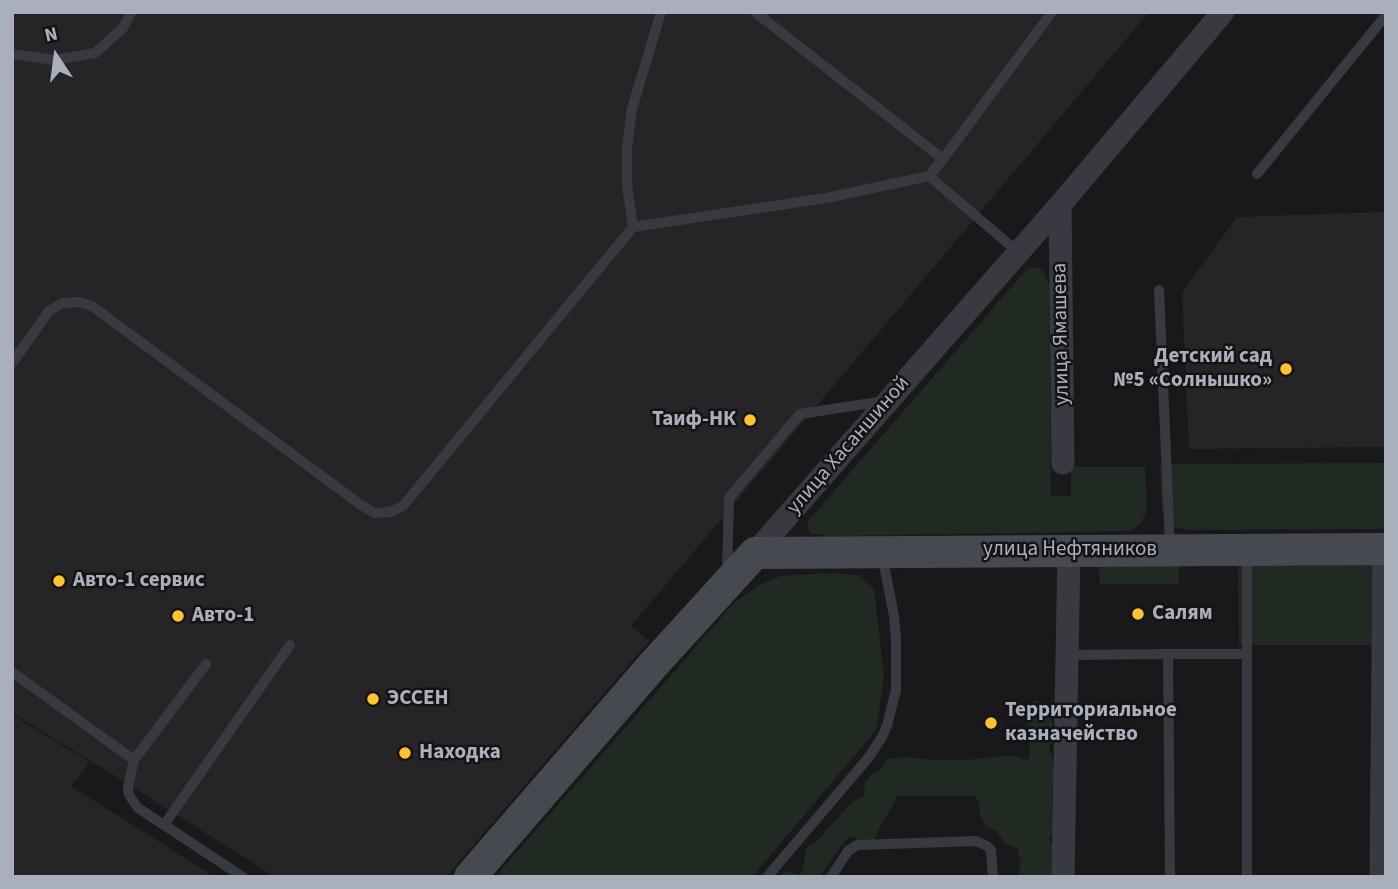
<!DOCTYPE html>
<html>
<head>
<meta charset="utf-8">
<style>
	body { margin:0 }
	#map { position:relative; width:1398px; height:889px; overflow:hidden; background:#19191b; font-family:"Source Sans 3",sans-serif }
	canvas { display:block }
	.frame { position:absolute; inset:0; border:14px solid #aaafbc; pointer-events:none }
	.north { position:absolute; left:21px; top:21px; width:70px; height:70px; -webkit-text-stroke:5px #141416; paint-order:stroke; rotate:347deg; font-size:19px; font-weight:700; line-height:28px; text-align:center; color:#aaafbc }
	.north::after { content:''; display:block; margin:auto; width:24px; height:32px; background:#aaafbc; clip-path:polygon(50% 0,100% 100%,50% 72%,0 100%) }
</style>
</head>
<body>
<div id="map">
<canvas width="1398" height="889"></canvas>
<div class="frame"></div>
<div class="north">N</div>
</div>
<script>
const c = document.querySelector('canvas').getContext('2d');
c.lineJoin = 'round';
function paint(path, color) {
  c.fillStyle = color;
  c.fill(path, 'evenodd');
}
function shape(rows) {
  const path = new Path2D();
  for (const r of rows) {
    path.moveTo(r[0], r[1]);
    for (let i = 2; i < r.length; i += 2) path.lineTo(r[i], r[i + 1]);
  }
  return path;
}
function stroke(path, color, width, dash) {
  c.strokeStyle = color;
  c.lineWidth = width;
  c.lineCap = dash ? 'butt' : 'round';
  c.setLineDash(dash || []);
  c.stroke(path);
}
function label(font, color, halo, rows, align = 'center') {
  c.font = font + ' "Source Sans 3",sans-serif';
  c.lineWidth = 5;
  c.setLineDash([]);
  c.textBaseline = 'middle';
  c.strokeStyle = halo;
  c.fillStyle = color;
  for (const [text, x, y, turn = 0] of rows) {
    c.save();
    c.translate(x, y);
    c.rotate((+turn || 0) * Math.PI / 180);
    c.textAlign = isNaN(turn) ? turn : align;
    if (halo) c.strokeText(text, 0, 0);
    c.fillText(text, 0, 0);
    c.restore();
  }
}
paint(shape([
	[12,12,1149,12,631,626,649,641,446,877,275,877,117,777,12,713],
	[1386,212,1386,447,1189,449,1182,292,1237,217],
	[12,715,90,762,71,786,215,877,12,877]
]), '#252528');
paint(shape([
	[1035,267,1043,269,1049,286,1051,496,1071,496,1071,467,1145,467,1147,510,1141,523,1131,531,832,536,811,534,807,528,808,521,1028,268],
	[1386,463,1386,529,1187,530,1174,526,1165,517,1162,508,1160,464],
	[1099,565,1179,565,1179,584,1100,584],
	[1238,565,1386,565,1386,645,1239,645],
	[831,573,858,575,874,589,884,677,876,730,752,877,495,877,734,603,761,584,781,576],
	[1037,700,1046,704,1052,721,1053,741,1049,746,1055,770,1056,794,1052,800,1055,811,1054,831,1049,838,1054,849,1052,869,1053,877,1019,877,1018,874,1021,863,1017,848,1005,843,995,830,986,827,980,815,979,802,975,796,898,796,881,825,874,840,861,841,850,836,840,847,820,877,779,877,786,871,800,875,803,869,806,850,810,845,816,842,851,803,864,795,865,782,871,775,880,771,887,759,904,757,932,760,966,760,1013,755,1024,760,1029,759,1030,754,1027,729,1028,704]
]), '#202a22');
stroke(shape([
	[755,12,943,159,929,176,1018,252],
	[12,54,54,60,95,53,123,28,131,12],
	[943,159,1052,12],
	[1257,174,1386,15],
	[633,227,826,198,929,176],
	[1159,290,1170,547],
	[12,363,49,311,63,303,79,302,92,306,361,505,375,513,390,512,403,506,633,227,627,185,627,148,632,109,661,12],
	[1247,554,1247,877],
	[727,574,729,498,800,414,885,401],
	[1067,655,1168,654],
	[12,672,134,760],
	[164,825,138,808,129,795,128,787,134,760,206,664],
	[243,877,164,825,290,645],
	[767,877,869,757,882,737,887,726,896,690,896,638,894,616,882,554],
	[831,877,848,851,857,845,976,841,987,846,991,850,993,877],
	[1170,877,1168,654,1246,654]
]), '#393a41', 10);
stroke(shape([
	[1060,205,1063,463],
	[755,553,1060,205,1223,12],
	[1063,877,1069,550],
	[1381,877,1384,549]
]), '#393a41', 23);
stroke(shape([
	[470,877,653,665,755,553,1386,549]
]), '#474951', 32);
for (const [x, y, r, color] of [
	[1286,369,7,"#ffc42d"],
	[750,420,7,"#ffc42d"],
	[59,581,7,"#ffc42d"],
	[1138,614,7,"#ffc42d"],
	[178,616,7,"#ffc42d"],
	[373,699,7,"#ffc42d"],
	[991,723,7,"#ffc42d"],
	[405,753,7,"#ffc42d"]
]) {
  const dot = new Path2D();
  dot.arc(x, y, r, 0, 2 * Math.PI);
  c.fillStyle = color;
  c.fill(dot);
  stroke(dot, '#141416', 2.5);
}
label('21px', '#aaafbc', '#141416', [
	["улица Ямашева",1062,334,-91],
	["улица Хасаншиной",849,446,-49],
	["улица Нефтяников",1070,550]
]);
label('bold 21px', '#aaafbc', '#141416', [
	["Детский сад",1272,357,"right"],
	["№5 «Солнышко»",1272,381,"right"],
	["Таиф-НК",736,420,"right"],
	["Авто-1 сервис",73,581],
	["Салям",1152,614],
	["Авто-1",192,616],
	["ЭССЕН",387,699],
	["Территориальное",1005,711],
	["казначейство",1005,735],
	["Находка",419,753]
], 'left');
</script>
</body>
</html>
